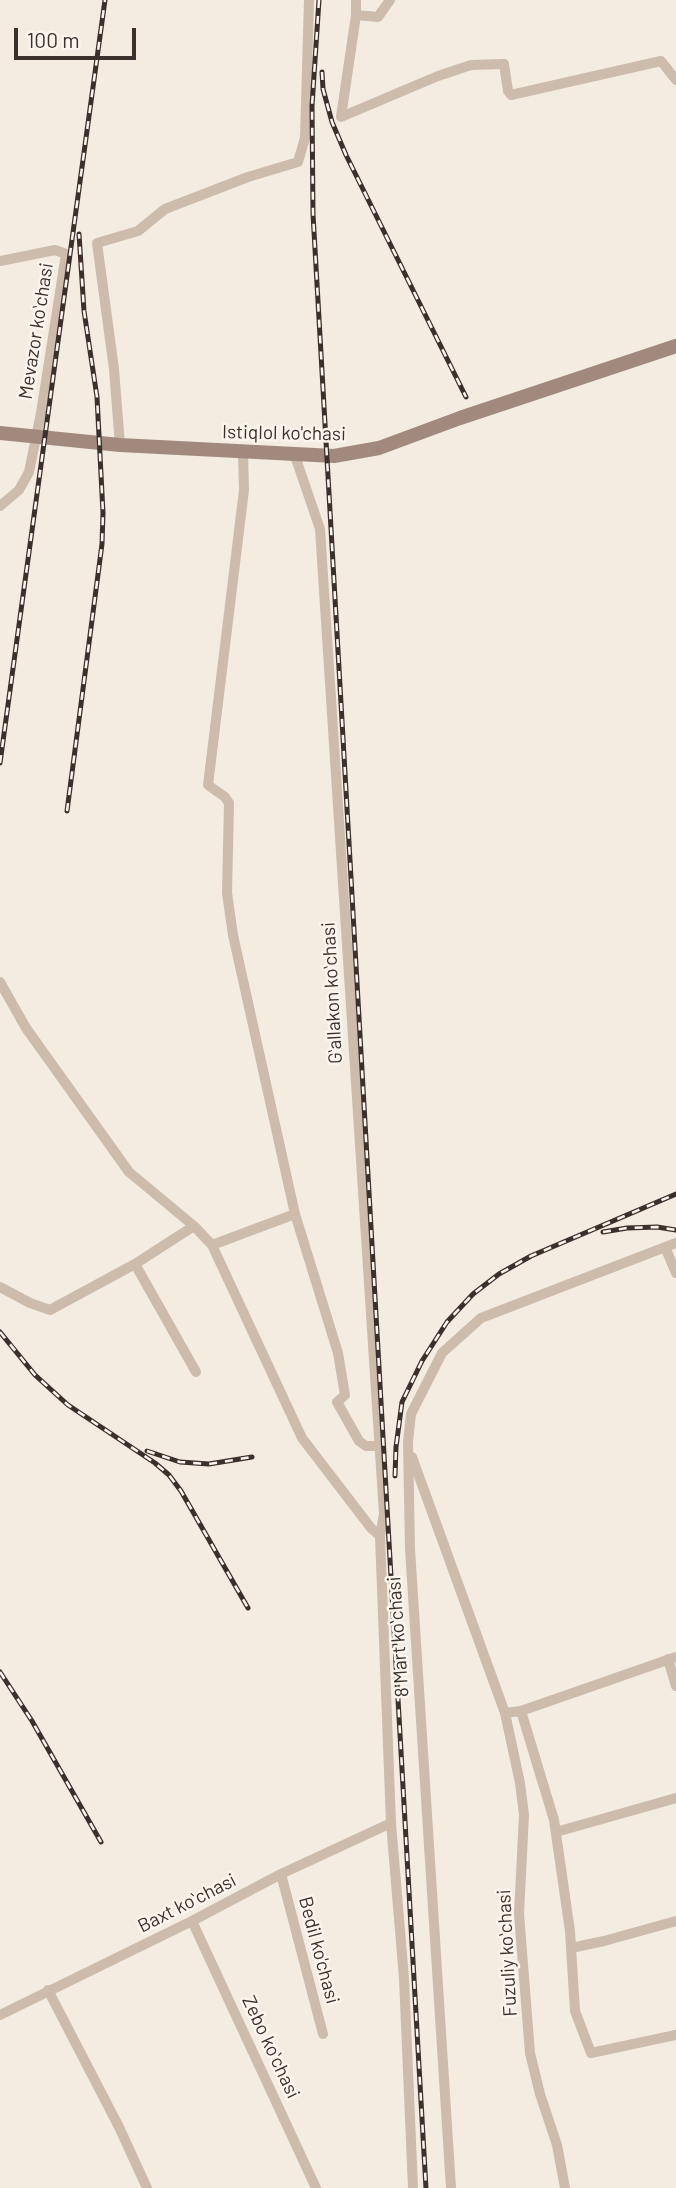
<!DOCTYPE html>
<html>
<head>
<meta charset="utf-8">
<style>
	body { margin:0 }
	#map { position:relative; width:676px; height:2188px; overflow:hidden; background:#f4ebe1; font-family:Barlow,sans-serif }
	canvas { display:block }
	.scale { position:absolute; left:14px; top:28px; width:122px; height:32px; box-sizing:border-box; border:4px solid #3b302b; border-top:0; padding-left:9px; font-size:21px; line-height:24px; white-space:nowrap; color:#3b302b; -webkit-text-stroke:5px #fbf5ee; paint-order:stroke }
</style>
</head>
<body>
<div id="map">
<canvas width="676" height="2188"></canvas>
<div class="scale">100 m</div>
</div>
<script>
const c = document.querySelector('canvas').getContext('2d');
c.lineJoin = 'round';
function shape(rows) {
  const path = new Path2D();
  for (const r of rows) {
    path.moveTo(r[0], r[1]);
    for (let i = 2; i < r.length; i += 2) path.lineTo(r[i], r[i + 1]);
  }
  return path;
}
function stroke(path, color, width, dash) {
  c.strokeStyle = color;
  c.lineWidth = width;
  c.lineCap = dash ? 'butt' : 'round';
  c.setLineDash(dash || []);
  c.stroke(path);
}
function label(font, color, halo, rows, align = 'center') {
  c.font = font + ' Barlow,sans-serif';
  c.lineWidth = 5;
  c.setLineDash([]);
  c.textBaseline = 'middle';
  c.strokeStyle = halo;
  c.fillStyle = color;
  for (const [text, x, y, turn = 0] of rows) {
    c.save();
    c.translate(x, y);
    c.rotate((+turn || 0) * Math.PI / 180);
    c.textAlign = isNaN(turn) ? turn : align;
    if (halo) c.strokeText(text, 0, 0);
    c.fillText(text, 0, 0);
    c.restore();
  }
}
stroke(shape([
	[356,0,356,15,341,117,438,76,471,65,504,64,508,91,511,95,661,61,676,80],
	[356,15,378,17,390,0],
	[0,261,55,250,66,254,41,413,29,472,19,490,0,506],
	[120,445,114,369,97,243,138,231,165,209,248,177,298,162,305,138,309,0],
	[243,453,244,490,208,785,225,797,229,803,227,893,233,935,295,1214,338,1353,345,1395,337,1402,359,1441,366,1446,377,1446],
	[294,453,320,529,384,1514,380,1536,391,1823,404,1978,413,2188],
	[0,982,26,1028,129,1172,194,1226,212,1245,302,1438,371,1528,380,1536],
	[212,1245,295,1214],
	[665,1247,676,1273],
	[135,1264,196,1372],
	[0,1287,30,1303,50,1310,135,1264,194,1226],
	[412,1457,505,1713,520,1783,524,1815,519,1914,530,2053,540,2094,557,2145,565,2188],
	[668,1659,676,1686],
	[521,1711,554,1820,570,1931,575,2011,591,2053,676,2035],
	[505,1713,521,1711,676,1657],
	[556,1832,676,1798],
	[281,1874,323,2034],
	[192,1921,316,2188],
	[571,1948,604,1941,676,1921],
	[48,1990,119,2127,147,2188],
	[0,2015,192,1921,281,1874,391,1823],
	[451,2188,410,1549,408,1442,411,1414,442,1353,481,1318,676,1243]
]), '#cdbbac', 10);
stroke(shape([
	[0,433,120,445,334,456,379,448,460,418,676,346]
]), '#a18a7d', 14);
const rail = shape([
	[319,0,312,106,313,214,426,2188],
	[322,72,323,89,332,122,346,155,466,397],
	[0,763,105,0],
	[67,811,102,544,103,513,97,397,84,311,79,234],
	[603,1232,627,1228,657,1227,676,1230],
	[0,1332,35,1375,68,1405,155,1463,169,1475,181,1491,248,1608],
	[147,1451,180,1462,209,1464,252,1457],
	[395,1476,396,1447,402,1402,422,1361,447,1322,473,1294,499,1274,531,1256,676,1194],
	[0,1672,32,1721,101,1842]
]);
stroke(rail, '#3b302b', 5);
stroke(rail, '#fbf5ee', 2.5, [8]);
label('19px', '#3b302b', '#fbf5ee', [
	["Mevazor koʻchasi",36,331,-81],
	["Istiqlol ko'chasi",284,433,1],
	["Gʻallakon koʻchasi",332,993,-93],
	["8 Mart koʻchasi",398,1637,-94],
	["Baxt koʻchasi",187,1903,-27],
	["Bedil ko'chasi",319,1950,75],
	["Fuzuliy koʻchasi",507,1953,-93],
	["Zebo koʻchasi",271,2047,65]
]);
</script>
</body>
</html>
